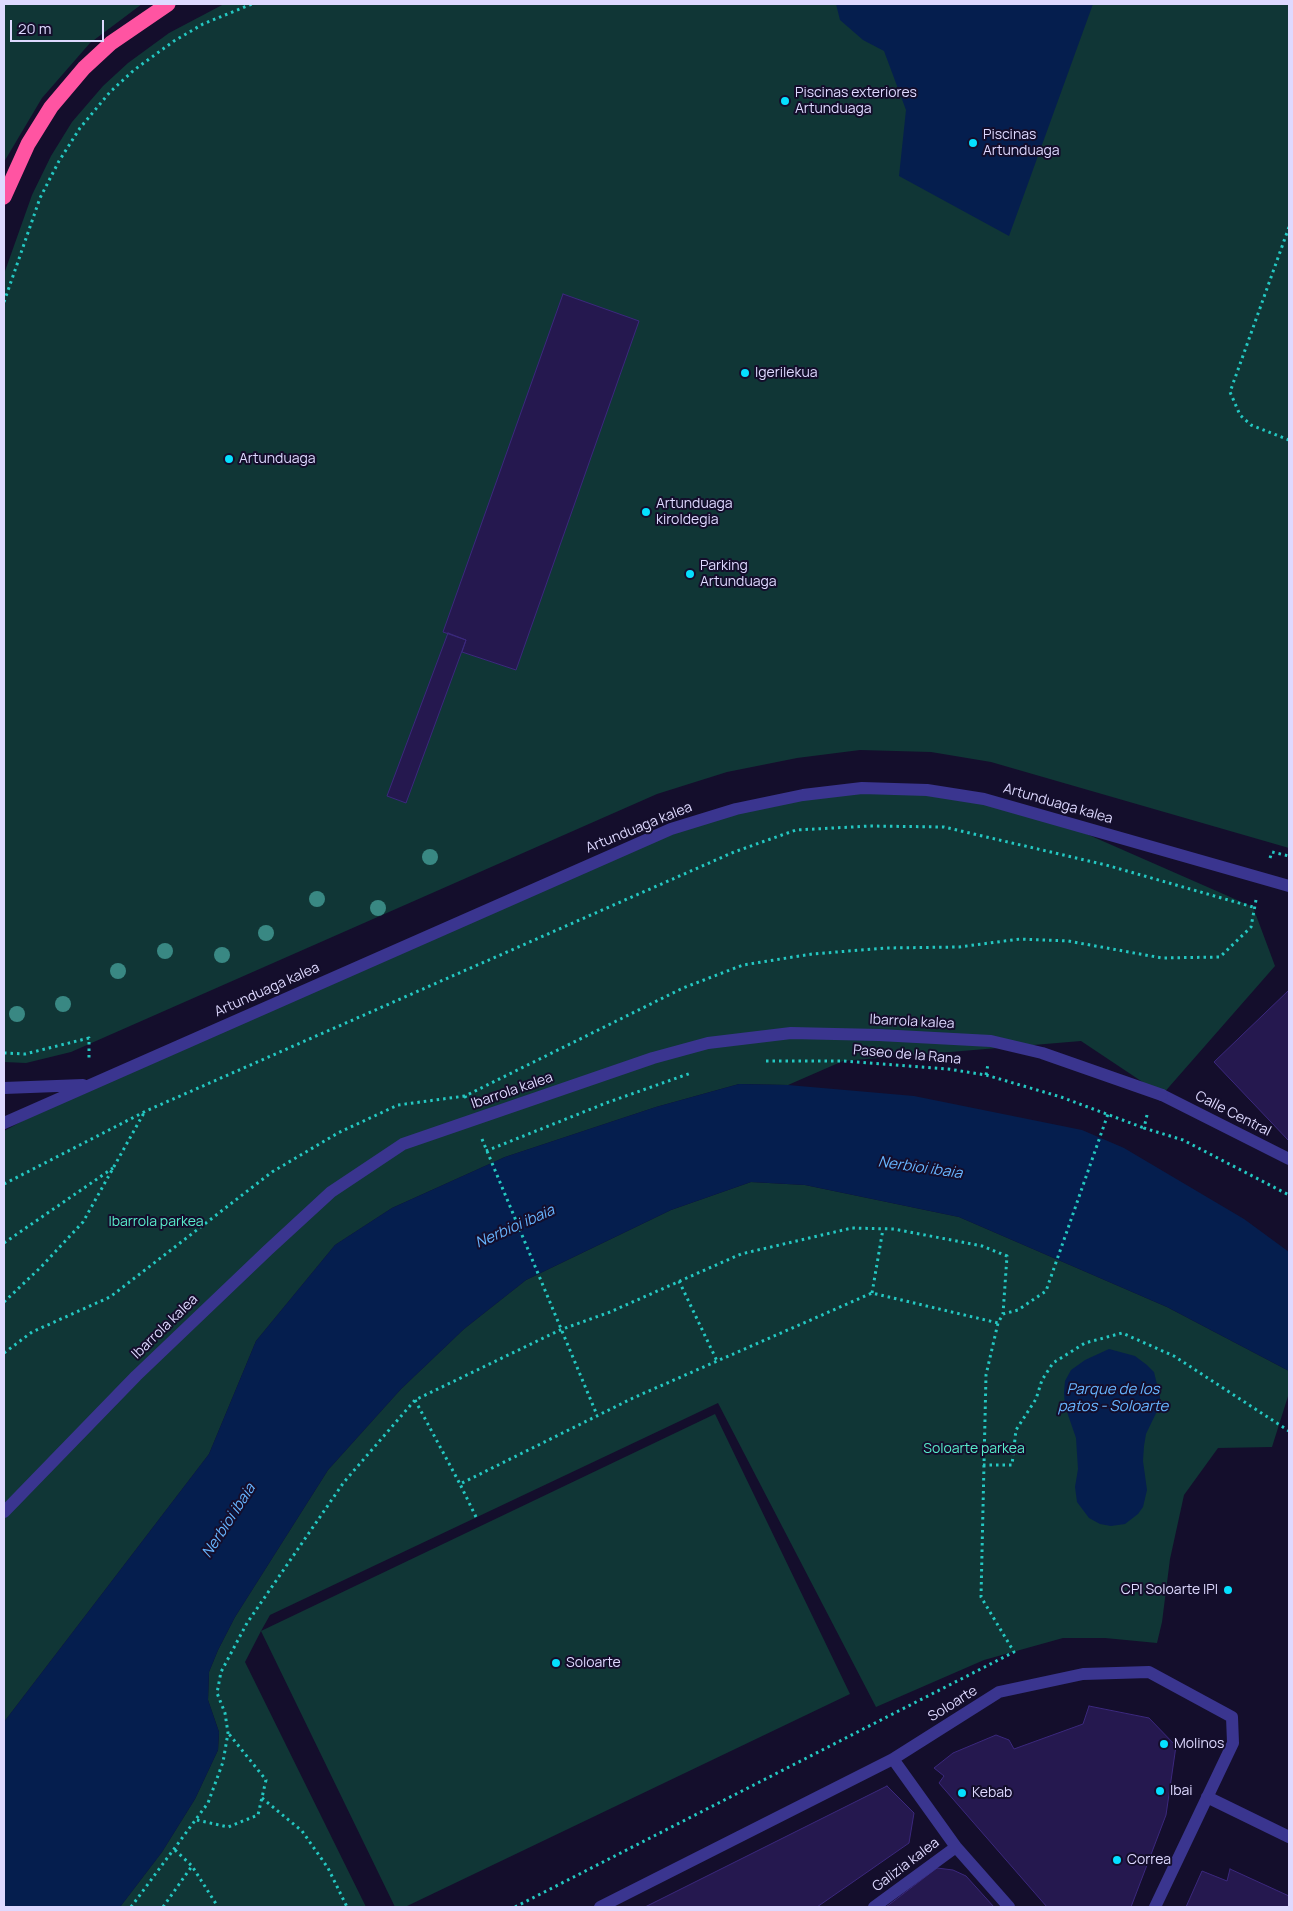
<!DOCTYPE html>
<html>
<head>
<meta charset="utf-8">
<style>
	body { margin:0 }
	#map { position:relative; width:1293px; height:1911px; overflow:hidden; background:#140e2c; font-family:Manrope,sans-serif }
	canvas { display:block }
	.frame { position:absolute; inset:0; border:5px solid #ded9ff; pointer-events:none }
	.scale { position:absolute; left:10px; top:20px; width:94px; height:22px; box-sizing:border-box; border:2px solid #ded9ff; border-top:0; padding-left:6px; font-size:15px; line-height:18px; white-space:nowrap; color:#ded9ff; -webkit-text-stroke:4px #140e2c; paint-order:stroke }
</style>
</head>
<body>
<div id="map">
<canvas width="1293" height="1911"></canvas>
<div class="frame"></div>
<div class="scale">20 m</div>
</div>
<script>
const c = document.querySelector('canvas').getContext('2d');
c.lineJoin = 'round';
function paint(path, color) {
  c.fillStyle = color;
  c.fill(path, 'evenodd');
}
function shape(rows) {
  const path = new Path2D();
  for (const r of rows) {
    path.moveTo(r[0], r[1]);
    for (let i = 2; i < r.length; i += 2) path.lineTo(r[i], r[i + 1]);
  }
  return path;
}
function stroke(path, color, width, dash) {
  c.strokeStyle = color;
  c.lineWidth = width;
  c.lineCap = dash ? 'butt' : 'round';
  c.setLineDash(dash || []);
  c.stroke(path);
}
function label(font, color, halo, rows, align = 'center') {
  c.font = font + ' Manrope,sans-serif';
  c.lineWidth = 4;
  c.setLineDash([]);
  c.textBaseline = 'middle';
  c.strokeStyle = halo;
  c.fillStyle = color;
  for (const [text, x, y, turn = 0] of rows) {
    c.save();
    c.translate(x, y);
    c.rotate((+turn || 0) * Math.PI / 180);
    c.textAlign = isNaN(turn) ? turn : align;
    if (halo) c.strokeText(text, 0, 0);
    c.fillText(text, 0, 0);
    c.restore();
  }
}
paint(shape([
	[4,4,142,4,90,43,42,98,4,162],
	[224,4,1289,4,1289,848,991,762,931,752,860,750,797,758,727,772,657,794,71,1052,26,1063,4,1062,4,274,32,195,51,156,72,122,103,86,128,63,169,33],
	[927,790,1041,814,1253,907,1275,966,1162,1095,1081,1041,843,1061,788,1085,739,1084,656,1107,505,1157,392,1208,335,1245,256,1341,209,1454,4,1722,4,1131,90,1084,671,829,803,795],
	[751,1182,805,1185,959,1217,1167,1307,1289,1371,1289,1393,1272,1447,1218,1448,1184,1495,1170,1559,1162,1622,1157,1643,1105,1638,1063,1638,984,1660,876,1707,718,1403,270,1615,261,1631,715,1414,850,1694,405,1907,395,1907,261,1631,245,1662,366,1907,120,1907,162,1852,195,1799,218,1750,219,1732,208,1700,209,1672,218,1650,235,1617,328,1470,401,1389,464,1329,526,1280,671,1210]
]), '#103636');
paint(shape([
	[836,4,1093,4,1009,236,899,176,906,110,884,51,863,40,840,20],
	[739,1084,788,1085,914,1096,1082,1130,1124,1148,1244,1219,1289,1252,1289,1371,1167,1307,959,1217,805,1185,751,1182,671,1210,526,1280,464,1329,401,1389,328,1470,235,1617,218,1650,209,1672,208,1700,219,1732,218,1750,195,1799,162,1852,120,1907,4,1907,4,1722,209,1454,256,1341,335,1245,392,1208,505,1157,656,1107],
	[1109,1349,1135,1356,1147,1365,1154,1372,1160,1397,1159,1407,1146,1434,1144,1446,1143,1461,1147,1490,1143,1507,1138,1514,1125,1524,1111,1526,1100,1524,1089,1518,1077,1502,1075,1487,1078,1469,1076,1438,1065,1406,1064,1393,1065,1381,1071,1370,1085,1360]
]), '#051e4e');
const building = shape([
	[563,294,639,321,516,670,462,652,466,640,443,632,563,294],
	[448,633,466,640,406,803,387,796,448,633],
	[1289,990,1289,1141,1214,1062,1289,990],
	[1089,1706,1149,1718,1176,1746,1166,1815,1131,1907,1047,1907,939,1783,944,1776,934,1768,953,1753,996,1735,1009,1740,1014,1749,1083,1724,1089,1706],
	[887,1786,914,1813,909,1843,817,1907,645,1907,887,1786],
	[937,1868,953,1870,966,1876,994,1907,886,1907,937,1868],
	[1230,1869,1289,1896,1289,1907,1186,1907,1202,1871,1227,1881,1230,1869]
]);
paint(building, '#25184f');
stroke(building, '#3b287d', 1);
stroke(shape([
	[1289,227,1230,392,1240,415,1251,425,1289,440],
	[4,302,40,198,59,161,80,128,110,92,134,70,174,41,203,24,252,4],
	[1270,858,1272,852,1289,856],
	[4,1053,25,1054,89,1038,89,1061],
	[766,1061,843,1061,948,1069,986,1075,1061,1097,1144,1128],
	[986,1075,988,1064],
	[466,1098,465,1096,683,988,743,965,812,954,886,948,959,947,1020,939,1068,941,1162,958,1220,957,1251,927,1256,900],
	[1147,1115,1144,1128,1183,1140,1289,1195],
	[482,1139,597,1415],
	[486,1151,606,1103,691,1073],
	[4,1184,146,1111,734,852,796,830,870,826,944,827,1106,865,1253,907],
	[4,1243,113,1168],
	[679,1281,717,1361],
	[872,1293,883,1229],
	[4,1302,41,1267,83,1222,145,1111],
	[4,1353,32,1332,110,1297,272,1172,338,1133,398,1105,465,1096],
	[415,1400,460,1484],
	[983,1465,1012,1465,1016,1430,1036,1399,1042,1380,1053,1363,1085,1343,1122,1333,1174,1356,1289,1431],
	[476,1517,460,1484,633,1398,872,1293,998,1323],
	[262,1798,302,1831,328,1868,347,1907],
	[197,1820,228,1827,258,1815,266,1780,229,1734],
	[175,1850,192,1866,218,1907],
	[131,1907,208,1803,223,1762,228,1733,225,1713,217,1693,221,1672,247,1623,344,1482,415,1400,560,1330,610,1312,741,1254,852,1228,894,1229,982,1246,1007,1256,1003,1314],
	[163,1907,192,1866],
	[515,1907,1014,1652,981,1597,986,1375,998,1323,1003,1314,1018,1310,1046,1291,1108,1114]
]), '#24c8c2', 3, [2.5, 4]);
stroke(shape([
	[1162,1095,1289,1159]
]), '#3a358f', 12);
stroke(shape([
	[4,1088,83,1085],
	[4,1123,671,829,736,809,803,795,862,788,927,790,984,799,1289,886],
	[4,1512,136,1376,268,1250,331,1192,403,1144,653,1058,708,1043,791,1033,879,1035,991,1041,1042,1053,1162,1095],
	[893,1759,956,1847,1009,1907],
	[1207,1797,1289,1837],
	[600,1907,893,1759,999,1692,1083,1674,1149,1672,1232,1717,1233,1743,1155,1907],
	[874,1907,956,1847]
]), '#3a358f', 12);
stroke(shape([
	[4,197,28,144,51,107,84,68,111,43,168,4]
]), '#ff54a2', 15);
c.fillStyle = '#398883';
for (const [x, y] of [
	[430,857],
	[317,899],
	[378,908],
	[266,933],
	[165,951],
	[222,955],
	[118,971],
	[63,1004],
	[17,1014]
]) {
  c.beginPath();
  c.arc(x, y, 8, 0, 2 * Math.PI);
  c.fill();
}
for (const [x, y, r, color] of [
	[785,101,5,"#05e0ff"],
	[973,143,5,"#05e0ff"],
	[745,373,5,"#05e0ff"],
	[229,459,5,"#05e0ff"],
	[646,512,5,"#05e0ff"],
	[690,574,5,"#05e0ff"],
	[1228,1590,5,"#05e0ff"],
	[556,1663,5,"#05e0ff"],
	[1164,1744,5,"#05e0ff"],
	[1160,1791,5,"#05e0ff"],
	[962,1793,5,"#05e0ff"],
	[1117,1860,5,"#05e0ff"]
]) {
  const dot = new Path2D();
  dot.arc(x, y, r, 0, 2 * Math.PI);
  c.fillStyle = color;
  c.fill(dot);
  stroke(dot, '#140e2c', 2);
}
label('14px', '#ded9ff', '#140e2c', [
	["Piscinas exteriores",795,93],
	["Artunduaga",795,109],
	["Piscinas",983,135],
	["Artunduaga",983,151],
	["Igerilekua",755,373],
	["Artunduaga",239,459],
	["Artunduaga",656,504],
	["kiroldegia",656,520],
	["Parking",700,566],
	["Artunduaga",700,582],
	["CPI Soloarte IPI",1218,1590,"right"],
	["Soloarte",566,1663],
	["Molinos",1174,1744],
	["Ibai",1170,1791],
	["Kebab",972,1793],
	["Correa",1127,1860]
], 'left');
label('14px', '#ded9ff', '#140e2c', [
	["Artunduaga kalea",1058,804,16],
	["Artunduaga kalea",639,828,-22],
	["Artunduaga kalea",267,990,-24],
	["Ibarrola kalea",912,1022,3],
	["Paseo de la Rana",907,1055,5],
	["Ibarrola kalea",512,1091,-19],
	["Calle Central",1233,1114,27],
	["Ibarrola kalea",165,1327,-44],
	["Soloarte",953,1704,-32],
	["Galizia kalea",906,1865,-37]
]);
label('14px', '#58ecca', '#140e2c', [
	["Ibarrola parkea",156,1222],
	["Soloarte parkea",974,1449]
]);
label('italic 15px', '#67b5ff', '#140e2c', [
	["Nerbioi ibaia",920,1168,8],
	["Nerbioi ibaia",515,1227,-24],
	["Parque de los",1113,1390],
	["patos - Soloarte",1113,1407],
	["Nerbioi ibaia",229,1521,-57]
]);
</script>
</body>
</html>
